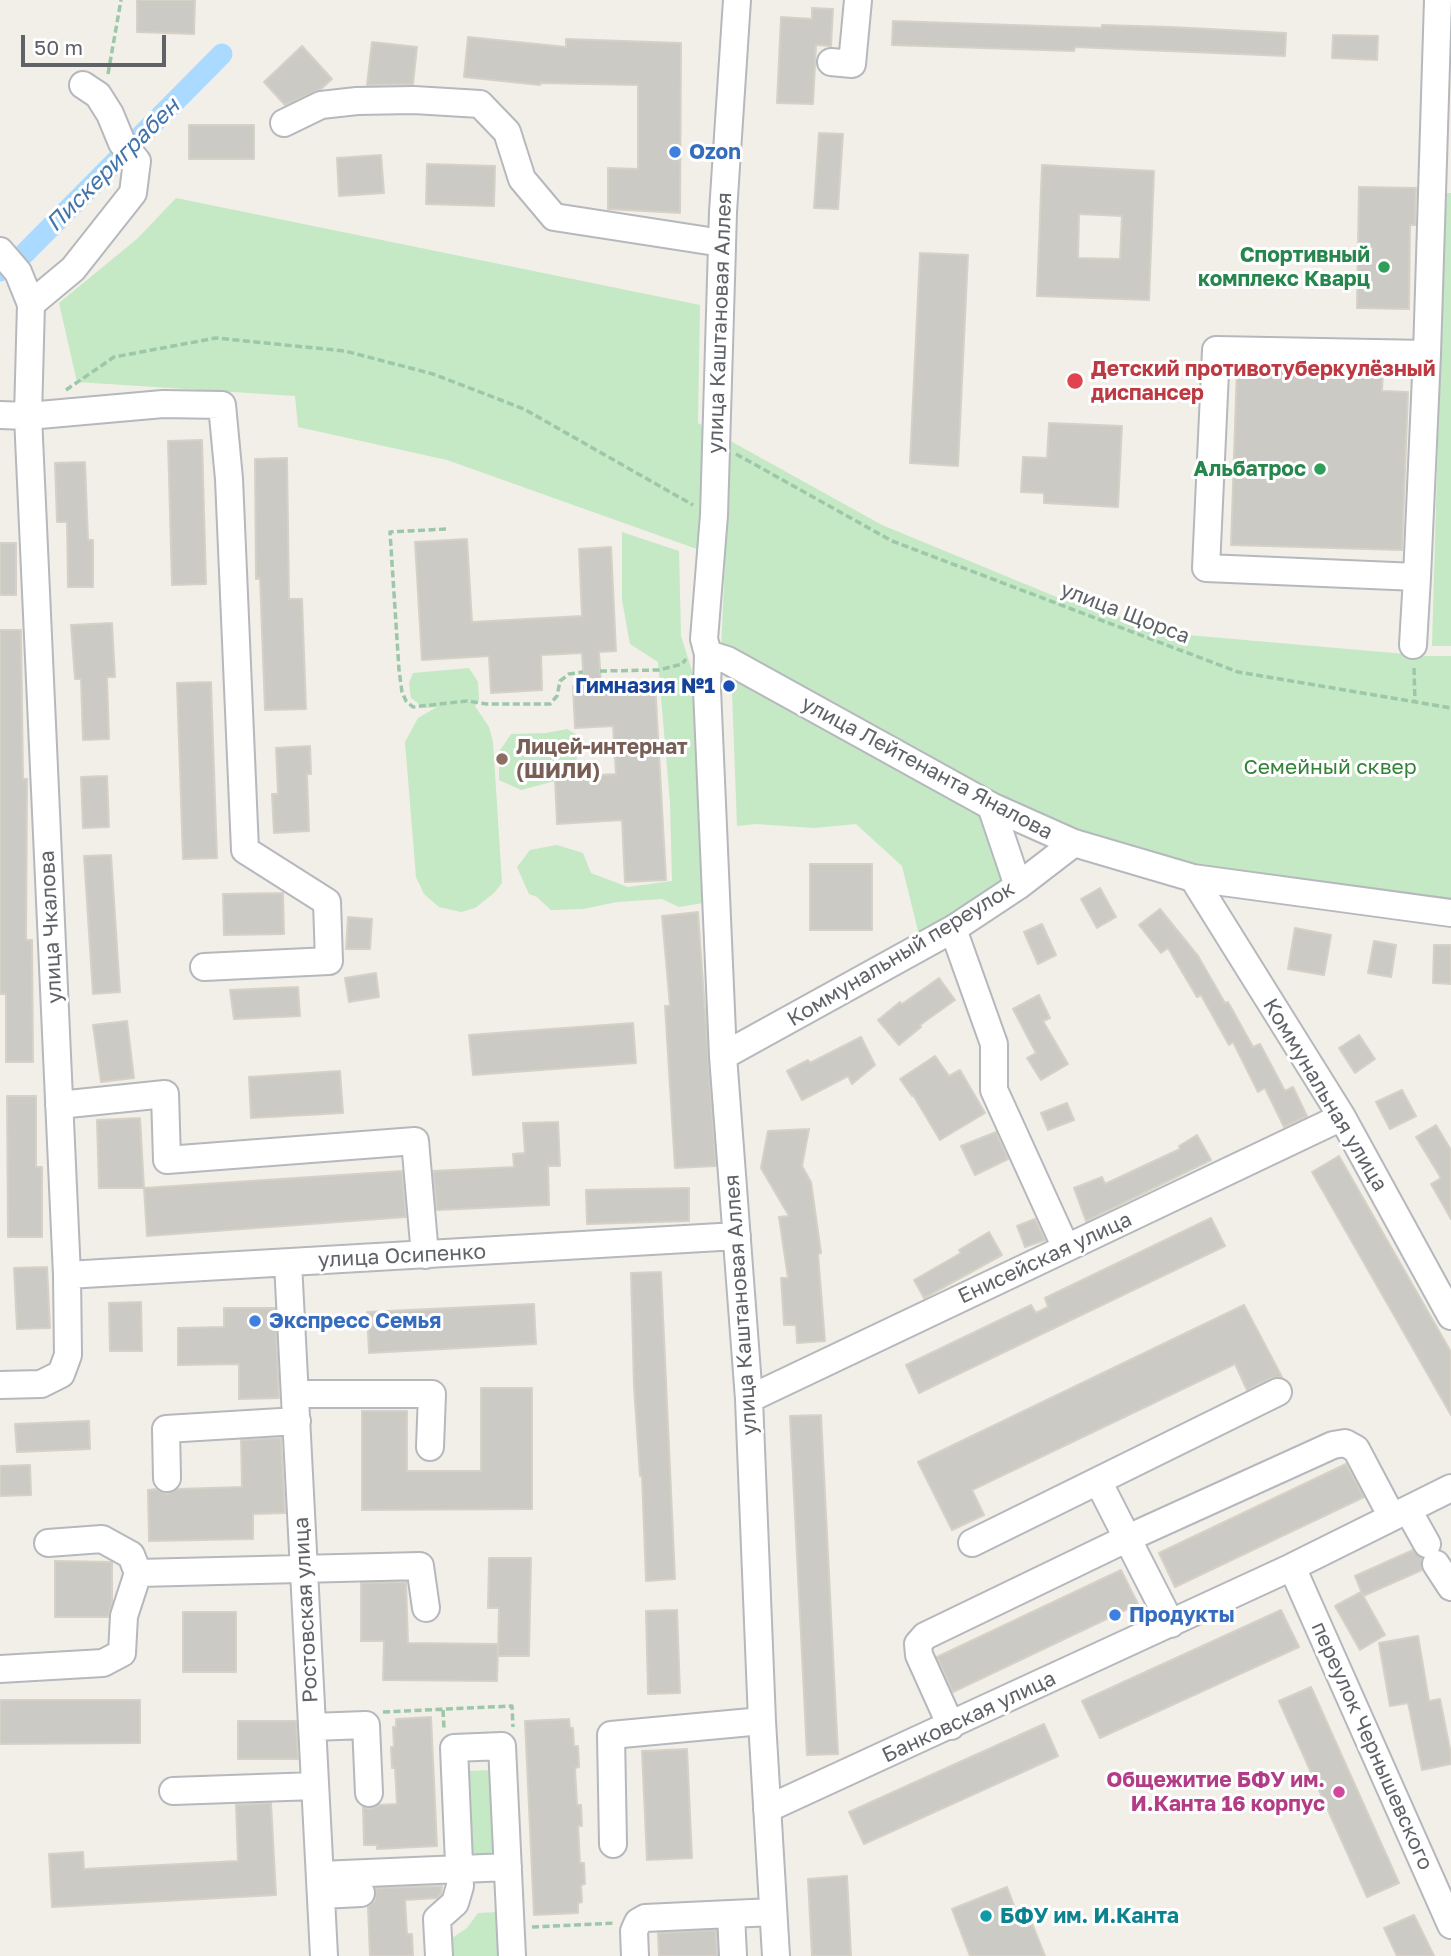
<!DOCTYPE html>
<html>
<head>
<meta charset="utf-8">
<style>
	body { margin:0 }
	#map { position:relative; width:1451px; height:1956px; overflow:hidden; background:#f1efe8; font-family:"Golos Text",sans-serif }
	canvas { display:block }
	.scale { position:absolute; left:21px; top:35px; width:145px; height:32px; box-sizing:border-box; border:4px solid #5f6368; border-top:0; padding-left:9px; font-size:21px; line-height:24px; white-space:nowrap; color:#5f6368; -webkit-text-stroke:5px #fff; paint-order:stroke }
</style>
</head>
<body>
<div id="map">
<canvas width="1451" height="1956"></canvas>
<div class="scale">50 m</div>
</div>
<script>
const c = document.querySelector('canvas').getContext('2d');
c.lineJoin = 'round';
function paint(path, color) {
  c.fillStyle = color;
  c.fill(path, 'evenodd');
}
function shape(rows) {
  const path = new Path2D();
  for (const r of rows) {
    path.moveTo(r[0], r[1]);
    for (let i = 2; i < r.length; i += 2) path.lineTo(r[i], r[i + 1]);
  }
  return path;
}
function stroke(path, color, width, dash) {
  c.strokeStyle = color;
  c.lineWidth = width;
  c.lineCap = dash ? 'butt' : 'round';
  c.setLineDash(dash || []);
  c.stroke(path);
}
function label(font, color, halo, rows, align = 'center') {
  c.font = font + ' "Golos Text",sans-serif';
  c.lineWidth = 6;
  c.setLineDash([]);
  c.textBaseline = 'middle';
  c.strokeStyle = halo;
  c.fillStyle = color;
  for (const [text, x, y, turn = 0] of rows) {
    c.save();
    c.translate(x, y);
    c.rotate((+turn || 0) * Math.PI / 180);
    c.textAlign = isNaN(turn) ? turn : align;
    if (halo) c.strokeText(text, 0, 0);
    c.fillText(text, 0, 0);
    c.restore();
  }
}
paint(shape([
	[1445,193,1451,193,1451,646,1432,646],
	[176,198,700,305,698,423,882,525,1059,598,1176,634,1428,656,1451,656,1451,905,1195,869,1048,821,721,650,725,559,447,460,298,427,295,396,77,382,59,303,138,238],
	[622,532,679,551,681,636,695,680,703,903,679,907,662,899,617,902,583,909,551,910,537,897,529,894,517,867,530,850,557,845,583,853,591,873,628,887,672,881,670,802,658,662,630,644,622,600],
	[469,668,478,682,479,700,475,706,489,727,493,742,502,883,494,893,475,908,461,912,439,907,424,894,416,877,405,742,418,718,437,707,424,708,411,698,409,683,413,673],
	[740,678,983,810,1010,882,920,939,902,866,856,824,814,828,756,824,737,826,732,691],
	[567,729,577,735,580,748,573,771,555,781,521,790,499,780,499,752,511,734,546,733],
	[495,1770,496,1849,488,1855,478,1856,470,1850,464,1771],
	[497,1912,499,1956,453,1956,452,1938,467,1928,478,1913]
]), '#c5e8c5');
stroke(shape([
	[0,271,24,254,222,54]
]), '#aadaff', 21);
const building = shape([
	[137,0,195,0,194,34,137,32,137,0],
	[812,8,833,9,831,46,816,45,813,104,777,103,781,17,812,19,812,8],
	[893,21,1102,28,1102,25,1170,27,1286,33,1285,56,1075,47,1074,51,892,45,893,21],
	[1333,35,1378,36,1377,60,1332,58,1333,35],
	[468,37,566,47,566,39,681,43,680,213,608,209,608,168,638,169,638,85,540,83,540,85,464,77,468,37],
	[372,42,417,47,413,84,367,85,372,42],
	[302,46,332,79,321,89,285,105,264,82,302,46],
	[189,125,254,125,254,159,189,159,189,125],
	[819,133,843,134,838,209,814,208,819,133],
	[381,155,384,193,339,196,337,158,381,155],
	[427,164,495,166,494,206,426,204,427,164],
	[1042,165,1154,171,1149,300,1037,296,1042,165],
	[1079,214,1122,216,1120,259,1078,258,1079,214],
	[1359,187,1416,188,1415,225,1410,225,1409,309,1357,308,1359,187],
	[920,253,968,255,958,466,910,463,920,253],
	[1237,366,1383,369,1382,391,1408,392,1402,550,1231,545,1237,366],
	[1049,423,1122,426,1118,507,1044,503,1044,493,1021,492,1023,457,1047,458,1049,423],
	[202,440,206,584,172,585,168,441,202,440],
	[287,458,289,599,302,599,306,709,265,710,260,578,256,579,255,459,287,458],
	[85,462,88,540,93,540,93,587,68,587,67,522,57,522,55,463,85,462],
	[467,539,472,622,582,616,579,549,611,547,616,651,599,652,601,685,655,682,666,880,625,882,622,820,557,824,555,778,616,774,613,726,575,728,573,686,584,685,582,653,541,655,542,690,491,693,489,656,422,660,415,542,467,539],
	[0,543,16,543,16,595,0,595,0,543],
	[112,623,115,677,107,677,109,739,83,740,81,679,75,679,71,625,112,623],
	[0,630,21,630,23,779,27,779,26,940,32,940,33,1062,6,1062,6,994,0,994,0,630],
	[211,682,217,858,183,859,177,683,211,682],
	[310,746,311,774,307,774,309,831,274,833,272,794,278,794,276,748,310,746],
	[107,776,109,827,83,828,81,777,107,776],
	[111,855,120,992,93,994,84,856,111,855],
	[810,864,872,864,872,930,810,930,810,864],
	[1100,888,1116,917,1097,928,1081,899,1100,888],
	[283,893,284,934,224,935,223,894,283,893],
	[1160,909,1198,956,1225,1003,1228,1002,1253,1047,1260,1044,1285,1091,1293,1087,1307,1116,1284,1127,1265,1088,1258,1092,1233,1042,1229,1045,1201,995,1197,997,1168,948,1161,953,1139,925,1160,909],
	[698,912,716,1166,675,1168,665,1006,670,1006,662,916,698,912],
	[348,917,372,919,370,949,346,949,348,917],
	[1042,924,1056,955,1038,964,1024,932,1042,924],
	[1295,928,1331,935,1324,975,1288,969,1295,928],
	[1374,941,1396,945,1391,977,1368,973,1374,941],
	[1434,945,1451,945,1451,984,1433,983,1434,945],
	[376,973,379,997,349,1002,345,978,376,973],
	[939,978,955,1000,920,1025,921,1027,899,1045,878,1020,900,1002,902,1004,939,978],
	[298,987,300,1016,234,1019,230,990,298,987],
	[1039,995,1050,1018,1043,1021,1068,1064,1041,1080,1027,1058,1036,1053,1013,1009,1039,995],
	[127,1021,134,1078,101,1082,93,1025,127,1021],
	[633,1023,636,1063,473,1075,469,1035,633,1023],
	[1359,1035,1375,1059,1355,1073,1339,1048,1359,1035],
	[861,1037,875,1065,852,1084,848,1076,802,1100,787,1071,808,1060,810,1063,861,1037],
	[935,1056,949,1076,960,1070,985,1113,940,1140,913,1095,912,1096,900,1079,935,1056],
	[340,1071,343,1113,251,1118,249,1077,340,1071],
	[1402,1090,1416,1116,1390,1129,1376,1102,1402,1090],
	[7,1096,36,1096,36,1167,42,1167,42,1237,8,1237,7,1096],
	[1067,1103,1074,1120,1048,1130,1041,1113,1067,1103],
	[140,1118,144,1188,99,1188,97,1120,140,1118],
	[558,1122,560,1166,548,1166,549,1205,437,1210,433,1171,514,1167,513,1154,525,1153,523,1123,558,1122],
	[1436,1125,1451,1150,1451,1219,1431,1184,1441,1178,1416,1137,1436,1125],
	[809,1129,802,1166,811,1182,821,1253,818,1254,825,1341,797,1343,796,1325,784,1325,781,1278,788,1278,779,1217,789,1216,761,1168,768,1131,809,1129],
	[996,1132,1008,1159,975,1175,961,1146,996,1132],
	[1197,1135,1211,1160,1086,1221,1074,1188,1102,1177,1105,1184,1180,1149,1179,1146,1197,1135],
	[1339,1156,1451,1352,1451,1415,1312,1172,1339,1156],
	[402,1171,406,1217,147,1236,144,1188,402,1171],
	[689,1188,689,1221,587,1224,586,1190,689,1188],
	[1211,1218,1225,1246,919,1393,906,1365,1031,1305,1036,1313,1048,1307,1045,1298,1211,1218],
	[1035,1219,1045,1240,1025,1247,1017,1226,1035,1219],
	[989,1232,1002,1255,924,1298,914,1280,961,1253,959,1250,989,1232],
	[47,1267,50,1328,17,1329,14,1268,47,1267],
	[661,1272,675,1579,646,1581,642,1476,640,1476,634,1386,631,1273,661,1272],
	[141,1302,142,1351,110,1351,109,1303,141,1302],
	[534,1304,536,1344,369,1353,367,1312,534,1304],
	[1244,1305,1282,1377,1271,1378,1247,1390,1235,1364,972,1490,984,1515,952,1530,918,1462,1244,1305],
	[224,1308,275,1308,279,1398,239,1399,239,1364,178,1365,178,1328,224,1327,224,1308],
	[481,1388,532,1388,532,1509,362,1510,362,1411,407,1411,407,1471,481,1471,481,1388],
	[821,1415,838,1754,807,1755,790,1416,821,1415],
	[89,1421,90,1449,17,1452,15,1424,89,1421],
	[281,1438,285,1513,253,1514,253,1539,149,1541,148,1490,157,1489,167,1494,178,1489,242,1487,241,1440,281,1438],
	[1346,1464,1364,1497,1175,1587,1159,1553,1346,1464],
	[30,1465,31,1495,0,1496,0,1466,30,1465],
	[1413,1550,1422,1558,1422,1570,1363,1596,1355,1576,1413,1550],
	[489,1558,531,1558,529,1656,498,1656,499,1608,488,1608,489,1558],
	[55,1561,112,1562,112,1603,108,1617,55,1617,55,1561],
	[1121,1570,1138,1604,953,1692,937,1657,1121,1570],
	[406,1582,408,1643,498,1644,497,1681,383,1680,384,1641,361,1641,361,1583,406,1582],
	[1361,1592,1385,1635,1360,1650,1335,1606,1361,1592],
	[677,1610,680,1693,648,1694,646,1611,677,1610],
	[1281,1610,1299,1647,1100,1738,1082,1701,1281,1610],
	[183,1612,236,1612,236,1672,183,1672,183,1612],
	[1418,1636,1429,1701,1440,1699,1451,1754,1451,1764,1422,1770,1408,1703,1390,1706,1379,1643,1418,1636],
	[1311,1687,1399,1883,1367,1897,1279,1701,1311,1687],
	[0,1700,140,1700,140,1743,0,1744,0,1700],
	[431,1717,437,1846,377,1849,377,1845,364,1845,363,1807,370,1809,379,1805,397,1804,395,1768,392,1768,391,1747,394,1747,393,1727,396,1727,396,1719,431,1717],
	[569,1719,570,1728,573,1728,574,1746,578,1746,579,1767,575,1768,577,1805,581,1805,582,1826,578,1826,580,1863,584,1863,585,1884,581,1885,582,1902,578,1903,578,1913,534,1915,525,1721,569,1719],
	[238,1721,296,1721,298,1759,238,1759,238,1721],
	[1044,1724,1058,1756,864,1844,849,1812,1044,1724],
	[687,1749,692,1858,647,1860,642,1751,687,1749],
	[271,1803,276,1895,52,1907,49,1854,83,1852,84,1869,238,1861,236,1805,271,1803],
	[847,1876,851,1956,812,1956,808,1879,847,1876],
	[442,1886,441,1894,437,1898,405,1900,407,1934,412,1934,413,1956,370,1956,368,1907,375,1900,376,1888,442,1886],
	[1007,1887,1022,1927,1032,1923,1045,1956,970,1956,952,1909,1007,1887],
	[1414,1915,1434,1956,1397,1956,1384,1928,1414,1915],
	[716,1930,717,1956,659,1956,658,1933,716,1930]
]);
paint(building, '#cccac5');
stroke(building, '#d6d1c6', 2);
const minor = shape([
	[737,0,723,212,714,515,704,639,708,654,707,689,723,1056,749,1399,762,1721,776,1956],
	[831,62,852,64,858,0],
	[284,123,321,105,357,101,414,100,480,104,507,132,522,179,554,217,722,243],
	[0,251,18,272,31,304,28,416,67,1275,68,1355,61,1374,41,1384,0,1385],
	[31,304,73,269,133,193,137,161,122,143,110,114,98,95,83,85],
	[1427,354,1216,350,1206,568,1417,577,1427,354,1438,0],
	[0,415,28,416,163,404,222,405,229,479,245,850,327,902,329,961,204,967],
	[1413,645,1417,577],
	[708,654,727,660,991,806,1074,843,1193,878,1451,913],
	[991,806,1018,886],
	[1193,878,1342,1117,1451,1316],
	[953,929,994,1044,994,1090,1066,1248],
	[723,1056,953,929,1018,886,1074,843],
	[59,1105,165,1094,167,1160,415,1141,425,1255],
	[288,1263,324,1956],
	[67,1275,737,1236],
	[295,1394,432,1394,430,1447],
	[749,1399,1342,1117],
	[167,1478,166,1429,297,1421],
	[1098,1481,1171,1624],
	[1408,1510,1427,1544],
	[48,1543,102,1539,131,1555,138,1573,420,1566,426,1608],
	[972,1543,1278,1392],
	[1436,1564,1451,1587],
	[1292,1567,1451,1925],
	[0,1669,103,1663,122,1653,124,1616,138,1573],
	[951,1726,919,1655,918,1644,925,1636,1128,1538,1333,1445,1345,1443,1356,1449,1392,1517],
	[312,1727,366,1725,369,1793],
	[173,1791,315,1786],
	[767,1809,1292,1567,1451,1488],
	[613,1844,611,1735,762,1721],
	[320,1875,508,1867],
	[321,1895,361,1893],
	[731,1914,733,1956],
	[439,1956,437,1919,455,1903,460,1886,454,1748,502,1746,512,1956],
	[635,1956,634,1931,638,1922,645,1918,773,1912]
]);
stroke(minor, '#b5b8bc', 30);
stroke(shape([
	[108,74,121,0],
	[66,390,114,357,216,338,345,351,433,374,524,409,693,505],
	[736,454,892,541,1238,672,1451,708],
	[446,529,390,532,399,670,402,692,406,701,413,707,467,701,487,704,550,704,557,696,560,681,569,674,583,672],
	[1414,668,1415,702],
	[600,671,659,670,682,664,686,659],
	[443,1710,444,1728],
	[383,1712,512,1706,513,1727],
	[532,1927,615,1923]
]), '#9cc7a9', 3.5, [7, 3.5]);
stroke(minor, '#fff', 26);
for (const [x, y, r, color] of [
	[675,152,7,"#3f7fe0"],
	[1384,267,7,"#2e9e5b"],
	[1075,381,9,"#e0444e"],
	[1320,469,7,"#2e9e5b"],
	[729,686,7,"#1a4fb4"],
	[502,759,7,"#8d6e63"],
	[255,1321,7,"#3f7fe0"],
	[1115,1615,7,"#3f7fe0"],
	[1339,1792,7,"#d1479c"],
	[986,1916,7,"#0f9aa8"]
]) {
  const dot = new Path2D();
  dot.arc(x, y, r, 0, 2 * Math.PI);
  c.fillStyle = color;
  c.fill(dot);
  stroke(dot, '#fff', 2.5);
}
label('bold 21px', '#366cbe', '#fff', [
	["Ozon",689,152],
	["Экспресс Семья",269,1321],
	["Продукты",1129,1615]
], 'left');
label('bold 21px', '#27864d', '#fff', [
	["Спортивный",1370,255],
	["комплекс Кварц",1370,279],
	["Альбатрос",1306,469]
], 'right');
label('21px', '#5f6368', '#fff', [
	["улица Каштановая Аллея",720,323,-88],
	["улица Щорса",1125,613,21],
	["улица Лейтенанта Яналова",927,768,28],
	["улица Чкалова",51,927,-93],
	["Коммунальный переулок",901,954,-31],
	["Коммунальная улица",1325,1095,59],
	["улица Осипенко",402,1256,-3],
	["Енисейская улица",1045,1258,-25],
	["улица Каштановая Аллея",741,1305,-94],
	["Ростовская улица",306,1610,-93],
	["Банковская улица",969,1717,-25],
	["переулок Чернышевского",1372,1746,66]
]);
label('bold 21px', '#be3a42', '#fff', [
	["Детский противотуберкулёзный",1091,369],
	["диспансер",1091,393]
], 'left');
label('bold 21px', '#164399', '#fff', [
	["Гимназия №1",715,686]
], 'right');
label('bold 21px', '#785e54', '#fff', [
	["Лицей-интернат",516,747],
	["(ШИЛИ)",516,771]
], 'left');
label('21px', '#348238', '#fff', [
	["Семейный сквер",1330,767]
]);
label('bold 21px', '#b23c85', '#fff', [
	["Общежитие БФУ им.",1325,1780],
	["И.Канта 16 корпус",1325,1804]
], 'right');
label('bold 21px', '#0d838f', '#fff', [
	["БФУ им. И.Канта",1000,1916]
], 'left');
label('italic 23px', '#4174aa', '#fff', [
	["Пискериграбен",113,165,-45]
]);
</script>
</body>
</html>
